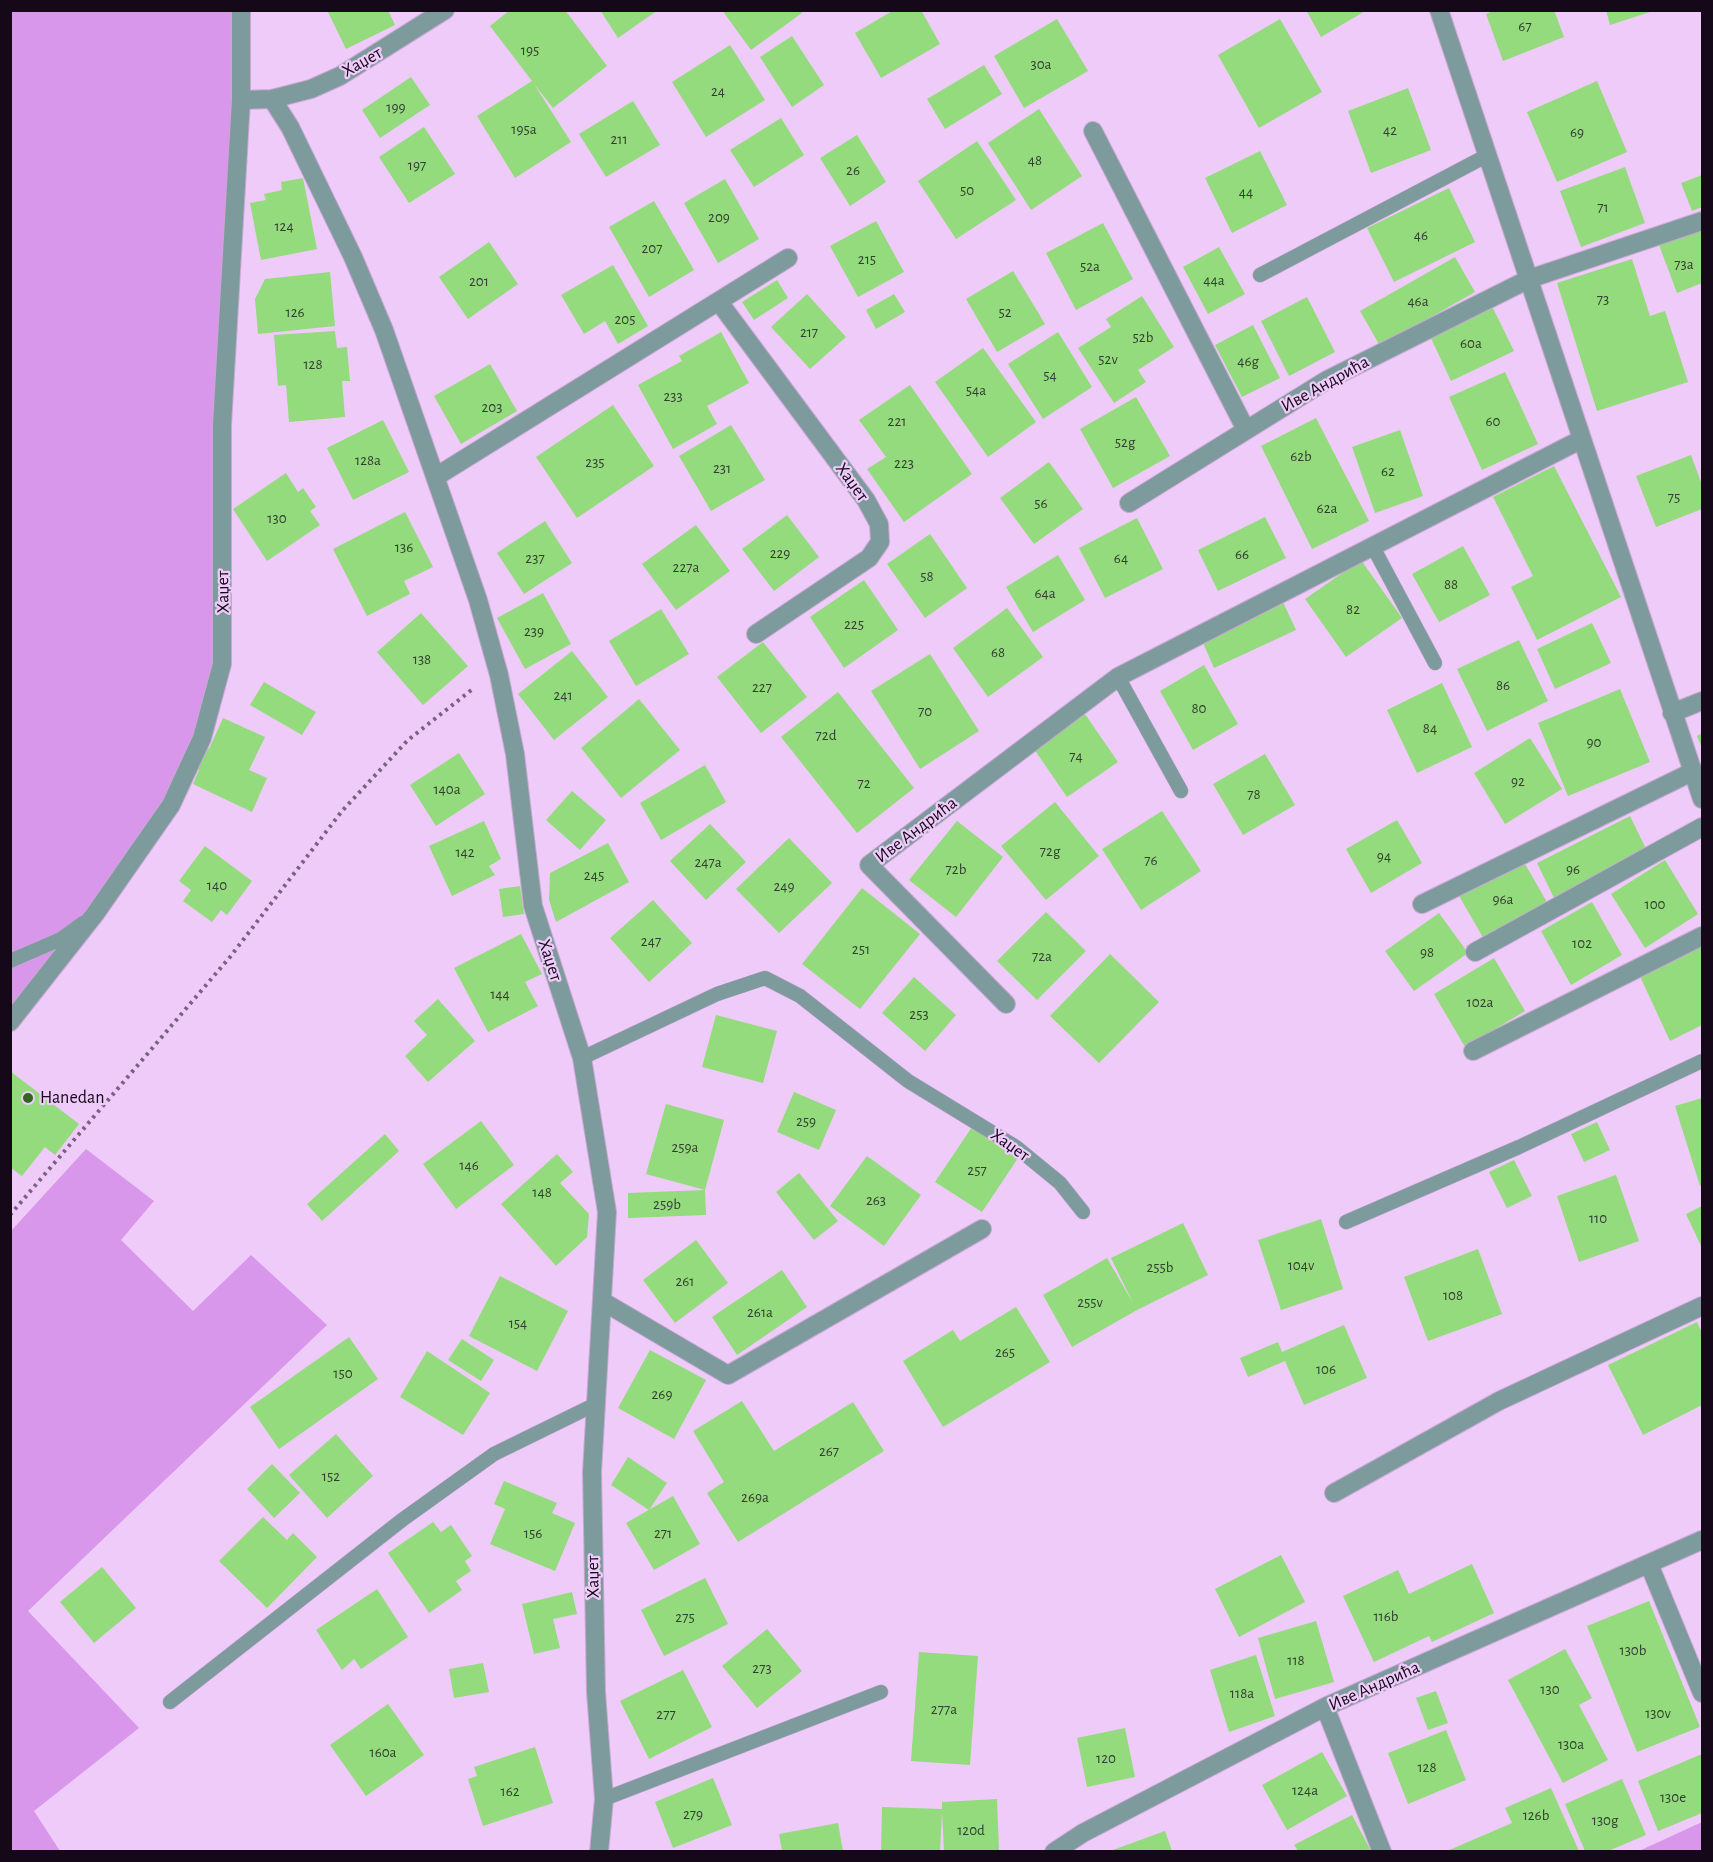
<!DOCTYPE html>
<html>
<head>
<meta charset="utf-8">
<style>
	body { margin:0 }
	#map { position:relative; width:1713px; height:1862px; overflow:hidden; background:#efcbfa; font-family:"Alegreya Sans",sans-serif }
	canvas { display:block }
	.frame { position:absolute; inset:0; border:12px solid #150919; pointer-events:none }
</style>
</head>
<body>
<div id="map">
<canvas width="1713" height="1862"></canvas>
<div class="frame"></div>
</div>
<script>
const c = document.querySelector('canvas').getContext('2d');
c.lineJoin = 'round';
function paint(path, color) {
  c.fillStyle = color;
  c.fill(path, 'evenodd');
}
function shape(rows) {
  const path = new Path2D();
  for (const r of rows) {
    path.moveTo(r[0], r[1]);
    for (let i = 2; i < r.length; i += 2) path.lineTo(r[i], r[i + 1]);
  }
  return path;
}
function stroke(path, color, width, dash) {
  c.strokeStyle = color;
  c.lineWidth = width;
  c.lineCap = dash ? 'butt' : 'round';
  c.setLineDash(dash || []);
  c.stroke(path);
}
function label(font, color, halo, rows, align = 'center') {
  c.font = font + ' "Alegreya Sans",sans-serif';
  c.lineWidth = 4.5;
  c.setLineDash([]);
  c.textBaseline = 'middle';
  c.strokeStyle = halo;
  c.fillStyle = color;
  for (const [text, x, y, turn = 0] of rows) {
    c.save();
    c.translate(x, y);
    c.rotate((+turn || 0) * Math.PI / 180);
    c.textAlign = isNaN(turn) ? turn : align;
    if (halo) c.strokeText(text, 0, 0);
    c.fillText(text, 0, 0);
    c.restore();
  }
}
paint(shape([
	[11,11,241,11,222,664,171,805,11,1022],
	[86,1149,154,1201,121,1240,193,1311,251,1255,327,1325,28,1611,139,1728,34,1811,60,1851,11,1851,11,1231],
	[1702,1822,1702,1851,1639,1851]
]), '#d897eb');
paint(shape([
	[327,10,388,10,395,25,346,49],
	[510,10,565,10,607,66,553,108,534,84,571,142,515,178,477,116,532,81,490,26],
	[600,10,658,10,618,38],
	[722,10,800,10,802,13,751,50],
	[894,10,921,10,940,44,881,78,855,33],
	[1306,10,1367,10,1321,37],
	[1495,10,1554,10,1564,37,1503,61,1486,14],
	[1606,10,1653,10,1653,11,1610,25],
	[1057,19,1088,71,1024,108,994,56],
	[1280,19,1322,92,1259,128,1218,55],
	[792,36,824,85,792,107,760,57],
	[730,45,765,100,706,137,672,82],
	[984,65,1002,94,945,129,927,99],
	[411,77,430,105,380,138,362,110],
	[1597,81,1627,152,1557,182,1527,112],
	[1408,88,1431,150,1371,173,1348,111],
	[633,101,660,145,606,177,579,134],
	[1039,109,1082,176,1031,210,988,143],
	[781,118,804,155,754,187,730,150],
	[424,127,455,174,409,203,379,157],
	[857,135,886,182,850,206,820,158],
	[977,141,1016,200,956,239,918,181],
	[1260,151,1287,205,1232,233,1205,178],
	[1625,167,1645,223,1581,247,1560,191],
	[1702,175,1702,207,1692,211,1681,183],
	[303,178,317,249,261,260,250,203,266,200,264,194,282,190,281,182],
	[725,179,759,239,718,263,684,203],
	[1449,188,1475,242,1394,282,1367,228],
	[654,201,694,270,649,297,609,227],
	[876,221,904,272,858,297,830,246],
	[1103,223,1133,279,1076,310,1046,253],
	[1702,229,1702,283,1677,293,1659,245],
	[489,242,518,284,468,319,439,277],
	[1219,247,1245,294,1208,314,1183,267],
	[1455,257,1475,292,1380,346,1360,311],
	[1632,259,1650,316,1665,311,1688,382,1597,411,1557,283],
	[613,265,648,326,618,344,605,321,584,334,561,295],
	[1013,271,1045,324,997,352,966,299],
	[330,272,335,326,258,334,255,299,265,279],
	[777,280,788,298,754,320,742,302],
	[807,294,846,337,810,369,771,327],
	[894,294,905,312,876,329,866,310],
	[1142,296,1174,347,1138,370,1146,382,1114,403,1078,348,1111,327,1106,319],
	[1307,297,1335,352,1289,376,1261,321],
	[1491,304,1514,351,1451,381,1429,334],
	[1253,325,1280,378,1242,397,1215,345],
	[335,331,337,348,347,347,350,381,342,381,345,417,289,422,286,385,278,386,274,335],
	[721,332,749,383,707,406,717,424,673,449,638,385,682,361,679,356],
	[1058,332,1092,387,1043,419,1008,364],
	[983,348,1036,422,988,457,935,382],
	[490,364,517,411,461,444,434,396],
	[1505,372,1538,444,1482,470,1449,397],
	[910,385,972,474,904,522,867,469,886,457,859,420],
	[1136,397,1170,456,1113,488,1080,429],
	[613,405,654,466,577,518,536,457],
	[1316,418,1369,521,1312,549,1261,446],
	[383,420,409,472,353,500,327,448],
	[731,425,765,480,711,511,679,456],
	[1400,430,1423,496,1375,513,1352,447],
	[1691,455,1702,485,1702,509,1656,527,1636,476],
	[1049,462,1083,509,1034,544,1000,498],
	[1554,466,1621,597,1537,640,1511,587,1533,576,1493,497],
	[286,473,298,492,303,488,316,507,310,511,320,525,267,561,233,509],
	[405,512,433,567,404,581,410,594,367,616,333,549],
	[787,515,819,557,774,591,742,549],
	[1265,517,1286,558,1218,591,1198,550],
	[1137,518,1163,569,1105,598,1079,548],
	[545,521,572,563,524,594,497,553],
	[696,525,730,571,676,610,642,564],
	[930,534,967,588,925,618,887,564],
	[1463,546,1490,595,1439,622,1412,574],
	[1058,555,1085,600,1033,632,1006,587],
	[1361,560,1402,618,1346,657,1305,599],
	[864,580,898,630,844,668,810,617],
	[543,593,571,644,525,669,497,618],
	[1281,598,1296,630,1214,668,1200,636],
	[1007,608,1043,657,988,697,953,648],
	[661,609,689,654,636,686,609,641],
	[421,613,468,666,423,705,377,652],
	[1592,623,1611,663,1555,689,1537,649],
	[1519,640,1548,701,1487,731,1457,669],
	[763,642,807,697,761,733,717,677],
	[572,651,608,697,554,740,518,694],
	[930,654,979,731,920,769,871,691],
	[1204,665,1238,724,1193,750,1160,691],
	[264,682,316,712,302,735,250,705],
	[1442,683,1472,747,1417,773,1387,710],
	[1620,689,1650,762,1568,796,1538,723],
	[838,692,914,788,857,833,781,737],
	[639,699,680,750,621,798,581,748],
	[1085,714,1118,762,1067,797,1034,749],
	[223,718,265,737,249,770,267,778,252,812,193,784,199,770,193,767,202,746,209,749],
	[1702,733,1702,748,1697,736],
	[1530,738,1562,789,1505,824,1474,773],
	[459,753,485,794,436,826,410,785],
	[1265,754,1295,805,1243,835,1213,784],
	[705,765,726,802,661,840,640,803],
	[572,791,606,820,580,850,546,820],
	[1055,802,1099,856,1046,900,1001,846],
	[1162,811,1201,871,1141,910,1102,849],
	[1630,816,1649,855,1556,902,1537,863],
	[1397,820,1422,863,1371,893,1346,849],
	[484,821,501,859,489,866,495,875,452,896,429,846],
	[957,821,1003,857,956,917,909,880],
	[710,824,746,862,706,900,670,861],
	[789,838,832,883,779,933,736,889],
	[608,843,629,882,556,922,549,900,550,873],
	[205,846,252,881,227,915,221,910,212,922,183,901,191,890,179,881],
	[1521,857,1548,904,1485,941,1458,894],
	[1665,860,1698,914,1645,948,1611,894],
	[520,886,524,914,503,917,499,889],
	[862,888,920,934,860,1009,802,964],
	[653,900,692,943,649,982,610,938],
	[1592,902,1622,955,1571,985,1541,931],
	[1046,912,1086,951,1037,1000,997,961],
	[1439,913,1468,953,1414,991,1385,951],
	[521,934,542,974,525,982,538,1006,488,1032,454,968],
	[1702,942,1702,1025,1670,1041,1638,972],
	[1110,954,1159,1002,1099,1063,1050,1016],
	[1494,958,1525,1011,1465,1047,1434,994],
	[914,977,956,1015,925,1051,882,1013],
	[438,999,475,1041,428,1082,405,1056,427,1035,414,1021],
	[716,1015,777,1031,763,1083,702,1067],
	[10,1071,79,1124,55,1155,45,1147,22,1176,10,1167],
	[794,1092,836,1110,819,1150,777,1132],
	[1702,1098,1702,1185,1700,1186,1675,1106],
	[666,1104,724,1120,705,1190,646,1174],
	[481,1121,514,1165,456,1209,423,1164],
	[1597,1122,1610,1150,1584,1162,1571,1134],
	[972,1127,1018,1158,982,1212,935,1182],
	[385,1134,399,1151,322,1221,307,1204],
	[557,1154,573,1172,560,1183,589,1214,587,1237,556,1266,501,1204],
	[867,1156,921,1195,884,1246,830,1206],
	[1514,1160,1532,1196,1507,1208,1489,1172],
	[799,1173,838,1221,814,1240,776,1192],
	[1616,1175,1639,1241,1579,1262,1557,1196],
	[705,1190,706,1215,628,1218,628,1193],
	[1702,1206,1702,1248,1686,1214],
	[1321,1219,1343,1289,1281,1310,1258,1240],
	[1183,1223,1208,1275,1137,1310,1072,1347,1043,1295,1107,1258,1133,1303,1111,1258],
	[696,1240,728,1283,675,1323,643,1280],
	[1478,1249,1502,1314,1428,1341,1404,1277],
	[782,1270,807,1307,737,1355,712,1317],
	[500,1276,568,1311,537,1371,469,1336],
	[1016,1307,1050,1362,943,1427,903,1361,953,1330,960,1341],
	[1697,1322,1702,1333,1702,1405,1643,1435,1608,1365],
	[1344,1325,1367,1378,1304,1405,1285,1361,1248,1377,1240,1358,1278,1342,1282,1352],
	[349,1337,378,1379,279,1449,250,1407],
	[462,1339,494,1360,481,1381,448,1360],
	[650,1350,706,1380,674,1439,618,1408],
	[427,1351,490,1393,463,1435,400,1397],
	[742,1401,774,1451,853,1402,884,1451,738,1542,707,1493,724,1482,693,1431],
	[336,1434,373,1476,327,1518,289,1475],
	[628,1457,667,1483,649,1510,611,1485],
	[272,1464,300,1493,274,1518,247,1489],
	[504,1481,557,1503,552,1513,575,1523,555,1571,490,1544,505,1509,494,1504],
	[673,1496,700,1544,654,1570,626,1523],
	[263,1517,287,1540,293,1533,317,1557,267,1608,219,1561],
	[433,1522,441,1532,451,1525,472,1556,465,1561,471,1571,456,1581,462,1590,429,1613,388,1553],
	[1281,1555,1305,1602,1239,1637,1215,1589],
	[1472,1564,1494,1613,1432,1642,1429,1636,1374,1662,1343,1596,1398,1570,1409,1594],
	[102,1567,136,1608,94,1643,60,1602],
	[705,1578,728,1624,664,1656,641,1610],
	[377,1589,408,1637,361,1669,354,1659,342,1670,316,1630],
	[572,1592,577,1614,553,1619,560,1648,534,1654,522,1604],
	[1649,1601,1700,1727,1637,1752,1587,1626],
	[1316,1621,1334,1682,1275,1699,1258,1638],
	[767,1629,802,1671,757,1708,722,1666],
	[1565,1649,1592,1698,1579,1705,1608,1760,1563,1783,1508,1680],
	[919,1652,978,1656,970,1765,911,1761],
	[1256,1655,1275,1716,1229,1732,1210,1670],
	[483,1663,489,1692,454,1698,449,1669],
	[683,1670,712,1727,649,1759,620,1701],
	[1436,1691,1448,1723,1428,1730,1416,1698],
	[388,1704,424,1755,366,1796,330,1745],
	[1125,1728,1135,1777,1087,1787,1077,1738],
	[1446,1730,1466,1780,1408,1804,1388,1753],
	[535,1747,553,1803,483,1826,468,1779,477,1776,474,1767],
	[1322,1752,1347,1796,1287,1830,1262,1785],
	[1702,1754,1702,1813,1658,1831,1638,1781],
	[713,1778,732,1825,673,1848,655,1802],
	[1622,1779,1646,1835,1608,1851,1585,1851,1565,1804],
	[1551,1788,1579,1851,1447,1851,1512,1823,1505,1808],
	[997,1799,999,1851,944,1851,942,1812,940,1851,881,1851,882,1807,942,1809,942,1802],
	[1352,1815,1371,1851,1298,1851,1294,1845],
	[838,1823,843,1851,782,1851,779,1834],
	[1165,1831,1172,1851,1110,1851]
]), '#93db7c');
const service = shape([
	[1260,275,1488,155],
	[1373,547,1435,663],
	[1118,677,1181,791],
	[10,961,61,939,83,923],
	[582,1058,717,994,765,978,800,996,908,1081,1016,1147,1060,1183,1083,1212],
	[1346,1222,1519,1147,1702,1061],
	[170,1702,402,1520,494,1454,596,1404],
	[604,1799,881,1692]
]);
const minor = shape([
	[1439,10,1702,799],
	[272,99,290,127,353,257,384,330,478,600,499,675,515,754,533,906,582,1058,607,1212,592,1472,596,1692,604,1799,599,1852],
	[241,100,272,99,311,89,340,76,445,10],
	[1093,131,1246,430],
	[719,302,866,500,879,524,880,542,869,558,756,634],
	[437,476,788,258],
	[1129,503,1327,380,1529,279,1702,221],
	[1672,713,1702,701],
	[1422,904,1694,771],
	[1475,952,1702,827],
	[1006,1004,869,865,1118,677,1582,439],
	[10,1022,95,914,171,805,202,738,222,664,222,425,241,100,241,10],
	[1473,1051,1702,936],
	[602,1301,728,1375,982,1229],
	[1334,1493,1499,1401,1702,1306],
	[1649,1564,1702,1693],
	[1325,1707,1382,1852],
	[1054,1852,1083,1833,1325,1707,1702,1540]
]);
stroke(service, '#c8a8d2', 15);
stroke(minor, '#c8a8d2', 20);
stroke(shape([
	[10,1215,230,957,342,811,408,740,474,688]
]), '#796280', 4, [3, 4.5]);
stroke(service, '#7d9b9c', 14);
stroke(minor, '#7d9b9c', 18);
for (const [x, y, r, color] of [
	[28,1098,6,"#346323"]
]) {
  const dot = new Path2D();
  dot.arc(x, y, r, 0, 2 * Math.PI);
  c.fillStyle = color;
  c.fill(dot);
  stroke(dot, '#efcbfa', 2);
}
label('15px', '#343e32', null, [
	["67",1525,26],
	["195",530,50],
	["30a",1041,64],
	["24",718,91],
	["199",396,107],
	["195a",524,129],
	["42",1390,130],
	["69",1577,132],
	["211",619,139],
	["48",1035,160],
	["197",417,165],
	["26",853,170],
	["50",967,190],
	["44",1246,192],
	["71",1603,207],
	["209",719,217],
	["124",284,226],
	["46",1421,235],
	["207",652,248],
	["215",867,259],
	["73a",1684,264],
	["52a",1090,266],
	["44a",1214,280],
	["201",479,281],
	["73",1603,299],
	["46a",1418,301],
	["126",295,312],
	["52",1005,312],
	["205",625,319],
	["217",809,332],
	["52b",1143,337],
	["60a",1471,343],
	["52v",1108,359],
	["46g",1248,361],
	["128",313,364],
	["54",1050,375],
	["54a",976,390],
	["233",673,396],
	["203",492,407],
	["221",897,421],
	["60",1493,421],
	["52g",1125,442],
	["62b",1301,456],
	["128a",368,460],
	["235",595,462],
	["223",904,463],
	["231",722,468],
	["62",1388,471],
	["75",1674,497],
	["56",1041,503],
	["62a",1327,508],
	["130",277,518],
	["136",404,547],
	["229",780,553],
	["66",1242,554],
	["237",535,558],
	["64",1121,558],
	["227a",686,567],
	["58",927,576],
	["88",1451,584],
	["64a",1045,593],
	["82",1353,609],
	["225",854,624],
	["239",534,631],
	["68",998,652],
	["138",422,659],
	["86",1503,685],
	["227",762,687],
	["241",563,695],
	["80",1199,708],
	["70",925,711],
	["84",1430,728],
	["72d",826,735],
	["90",1594,742],
	["74",1076,756],
	["92",1518,781],
	["72",864,783],
	["140a",447,789],
	["78",1254,794],
	["72g",1050,851],
	["142",465,852],
	["94",1384,856],
	["76",1151,860],
	["247a",708,862],
	["72b",956,869],
	["96",1573,869],
	["245",594,875],
	["140",217,885],
	["249",784,886],
	["96a",1503,899],
	["100",1655,904],
	["247",651,941],
	["102",1582,943],
	["251",861,949],
	["98",1427,952],
	["72a",1042,956],
	["144",500,994],
	["102a",1480,1002],
	["253",919,1014],
	["259",806,1121],
	["259a",685,1147],
	["146",469,1165],
	["257",977,1170],
	["148",542,1192],
	["263",876,1200],
	["259b",667,1204],
	["110",1598,1218],
	["104v",1301,1265],
	["255b",1160,1267],
	["261",685,1281],
	["108",1453,1295],
	["255v",1090,1302],
	["261a",760,1312],
	["154",518,1323],
	["265",1005,1352],
	["106",1326,1369],
	["150",343,1373],
	["269",662,1394],
	["267",829,1451],
	["152",331,1476],
	["269a",755,1497],
	["156",533,1533],
	["271",663,1533],
	["116b",1386,1616],
	["275",685,1617],
	["130b",1633,1650],
	["118",1296,1660],
	["273",762,1668],
	["130",1550,1689],
	["118a",1242,1693],
	["277a",944,1709],
	["130v",1658,1713],
	["277",666,1714],
	["130a",1571,1744],
	["160a",383,1752],
	["120",1106,1758],
	["128",1427,1767],
	["124a",1305,1790],
	["162",510,1791],
	["130e",1673,1797],
	["279",693,1814],
	["126b",1536,1815],
	["130g",1605,1820],
	["120d",971,1830]
]);
label('18px', '#150919', '#efcbfa', [
	["Хаџет",362,62,-30],
	["Иве Андрића",1325,384,-29],
	["Хаџет",852,482,54],
	["Хаџет",223,592,-91],
	["Иве Андрића",916,830,-37],
	["Хаџет",550,960,72],
	["Хаџет",1010,1145,35],
	["Хаџет",593,1577,-91],
	["Иве Андрића",1374,1686,-24]
]);
label('18px', '#150919', '#efcbfa', [
	["Hanedan",40,1098]
], 'left');
</script>
</body>
</html>
